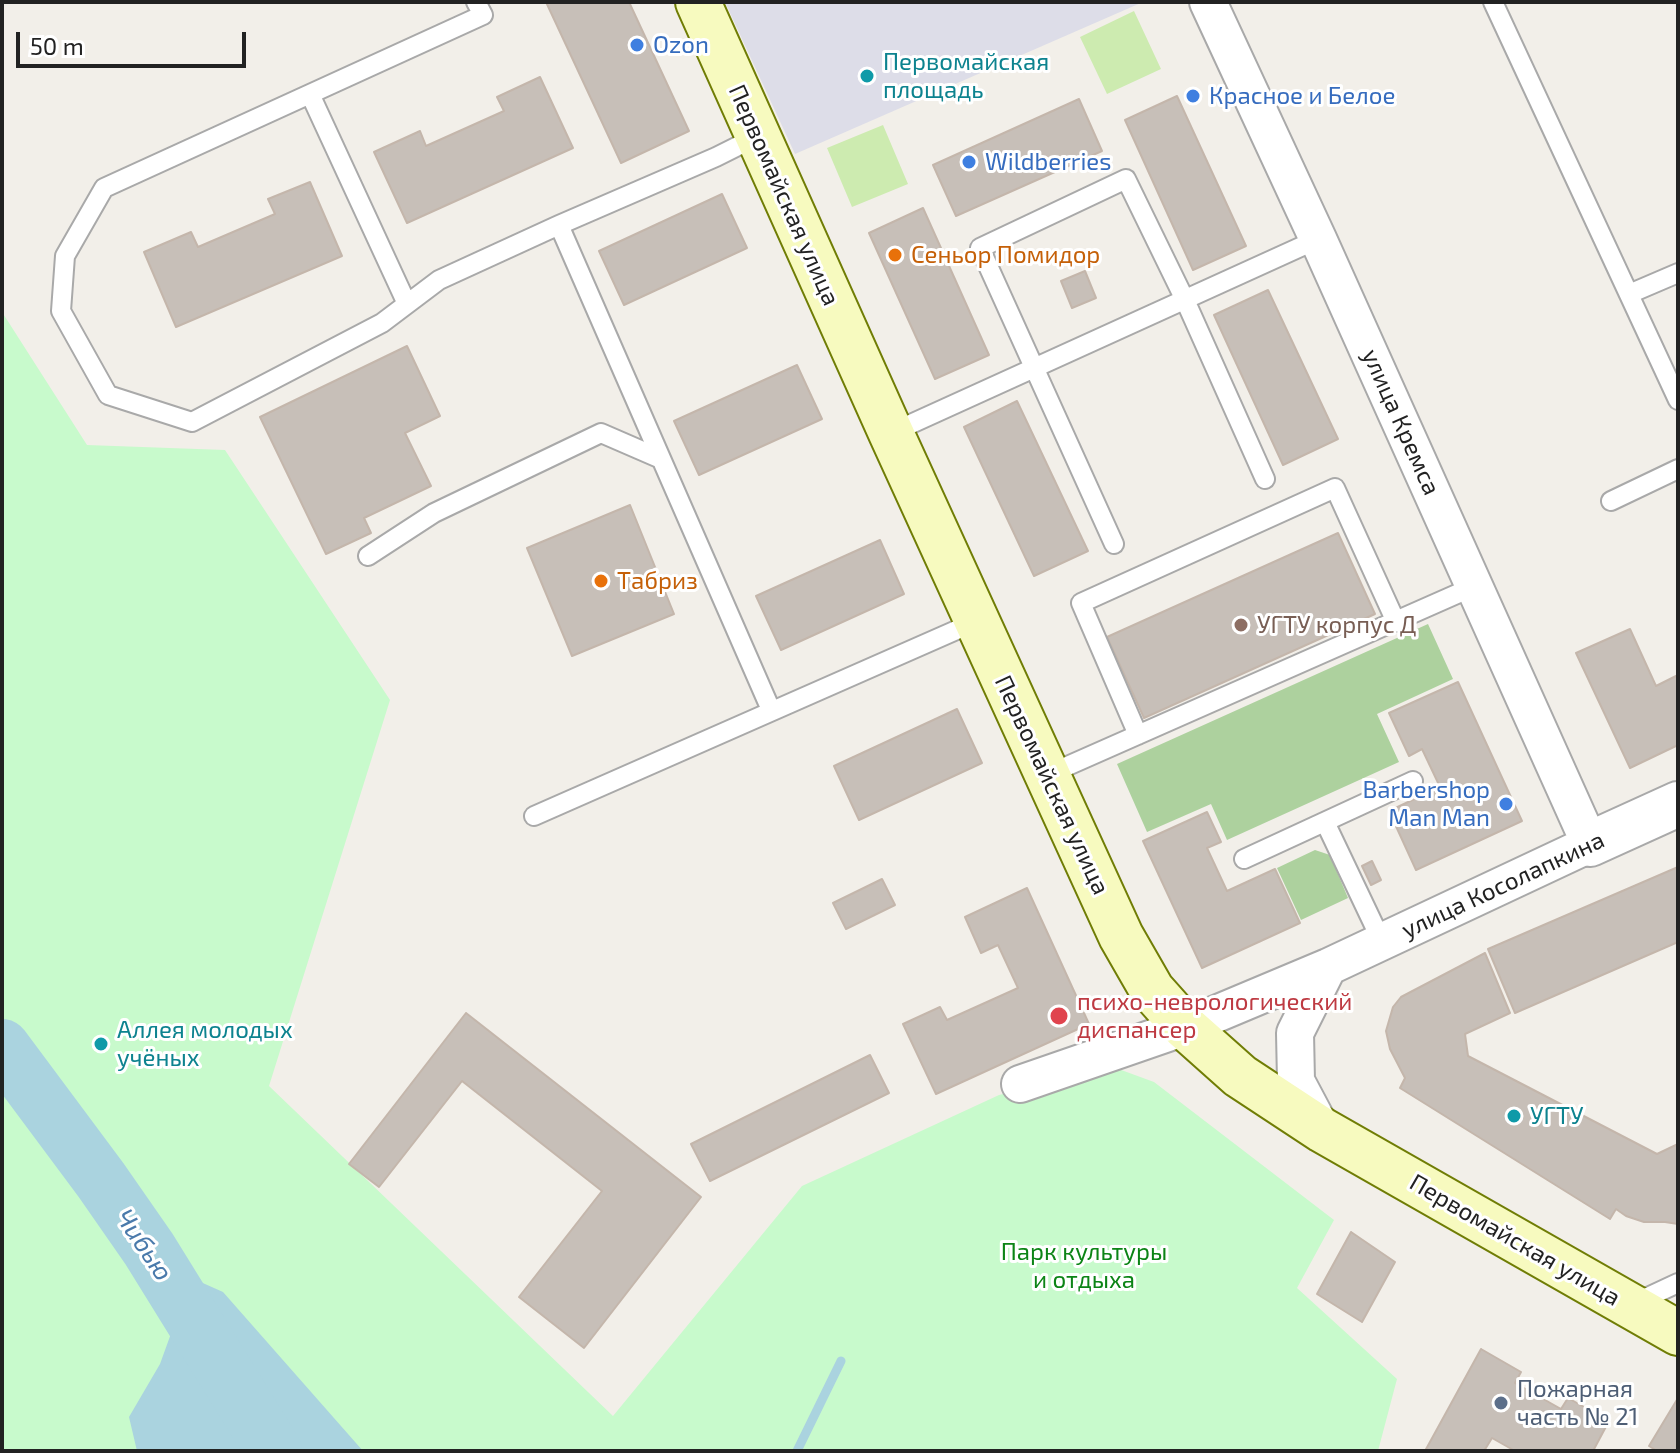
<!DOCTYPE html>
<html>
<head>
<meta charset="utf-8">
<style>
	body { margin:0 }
	#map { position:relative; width:1680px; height:1453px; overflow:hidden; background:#f2efe9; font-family:"Exo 2",sans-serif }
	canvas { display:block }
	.frame { position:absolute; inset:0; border:4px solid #222; pointer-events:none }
	.scale { position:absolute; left:16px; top:32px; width:230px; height:36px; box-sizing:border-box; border:4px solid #222; border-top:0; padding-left:10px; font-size:24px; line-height:28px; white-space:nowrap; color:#222; -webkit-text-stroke:6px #fff; paint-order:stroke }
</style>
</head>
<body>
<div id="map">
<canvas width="1680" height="1453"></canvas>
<div class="frame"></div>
<div class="scale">50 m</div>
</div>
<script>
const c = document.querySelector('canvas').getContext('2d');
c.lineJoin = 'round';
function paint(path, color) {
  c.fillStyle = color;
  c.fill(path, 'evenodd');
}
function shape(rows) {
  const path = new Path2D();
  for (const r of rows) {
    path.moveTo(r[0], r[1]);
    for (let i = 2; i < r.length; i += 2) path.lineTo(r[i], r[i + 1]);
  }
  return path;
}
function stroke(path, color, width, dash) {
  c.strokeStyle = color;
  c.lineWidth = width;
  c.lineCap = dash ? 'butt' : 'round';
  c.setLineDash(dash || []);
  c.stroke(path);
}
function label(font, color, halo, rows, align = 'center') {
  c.font = font + ' "Exo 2",sans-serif';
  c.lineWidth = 6;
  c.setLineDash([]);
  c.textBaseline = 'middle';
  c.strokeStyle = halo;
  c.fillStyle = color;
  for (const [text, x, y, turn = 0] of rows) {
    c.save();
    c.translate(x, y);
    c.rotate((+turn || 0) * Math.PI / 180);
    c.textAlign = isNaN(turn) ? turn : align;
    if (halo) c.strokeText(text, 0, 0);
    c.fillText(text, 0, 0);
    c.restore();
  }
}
paint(shape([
	[1134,11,1161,69,1107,94,1080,37],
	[883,125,908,184,852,207,827,148]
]), '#cdebb0');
paint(shape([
	[1428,624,1453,679,1377,714,1399,762,1227,840,1211,804,1147,832,1117,764],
	[1315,850,1330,855,1348,898,1301,920,1277,868]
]), '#add19e');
paint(shape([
	[2,312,87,445,225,450,390,700,269,1086,613,1416,802,1186,999,1095,1113,1067,1154,1082,1334,1220,1297,1288,1397,1379,1378,1451,2,1451]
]), '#c8facc');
paint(shape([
	[725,2,1143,2,795,154]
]), '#dddde8');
paint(shape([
	[196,1280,223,1292,363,1451,137,1451,129,1417,160,1364,173,1328,164,1313]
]), '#aad3df');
stroke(shape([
	[797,1451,841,1361]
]), '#aad3df', 9);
stroke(shape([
	[2,1047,101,1180,149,1249,274,1451]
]), '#aad3df', 56);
const building = shape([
	[546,2,629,2,689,131,621,163,546,2],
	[540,77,573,148,407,223,374,152,420,131,426,146,504,111,497,97,540,77],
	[1177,96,1246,246,1193,270,1125,120,1177,96],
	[1079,99,1102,151,956,216,933,165,1079,99],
	[310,182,342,256,176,327,144,252,191,232,198,247,275,214,268,199,310,182],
	[722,194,747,248,624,305,599,251,722,194],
	[923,208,989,355,935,379,869,233,923,208],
	[1085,271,1096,298,1072,308,1061,281,1085,271],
	[1268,290,1338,439,1283,465,1214,315,1268,290],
	[407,346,440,416,405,433,431,486,364,518,371,533,326,554,260,417,407,346],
	[797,365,822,419,699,475,674,421,797,365],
	[1017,401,1088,551,1034,576,964,427,1017,401],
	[630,505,674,614,572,656,527,548,630,505],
	[1338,533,1375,614,1144,718,1107,637,1338,533],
	[880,540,904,594,781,650,756,596,880,540],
	[1630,629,1656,686,1678,675,1678,745,1630,768,1576,653,1630,629],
	[1458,682,1522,821,1416,870,1389,811,1440,787,1422,749,1409,756,1389,713,1458,682],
	[957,709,982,763,859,820,834,766,957,709],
	[1207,812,1221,842,1207,848,1227,891,1275,869,1300,923,1202,968,1143,841,1207,812],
	[1372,861,1381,880,1371,885,1362,866,1372,861],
	[1678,867,1678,942,1515,1013,1488,949,1678,867],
	[882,879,895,905,846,929,833,903,882,879],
	[1027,888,1089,1024,936,1094,903,1024,940,1007,947,1020,1018,988,998,945,981,953,965,917,1027,888],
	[1485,953,1510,1013,1465,1034,1468,1056,1657,1154,1678,1144,1678,1224,1665,1222,1644,1222,1626,1216,1616,1209,1610,1219,1400,1088,1405,1078,1390,1049,1386,1031,1393,1007,1401,997,1485,953],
	[466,1013,701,1197,584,1348,519,1297,602,1191,462,1081,379,1187,349,1164,466,1013],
	[870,1055,889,1093,710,1181,691,1144,870,1055],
	[1351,1232,1395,1262,1362,1322,1317,1294,1351,1232],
	[1481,1349,1521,1372,1515,1383,1561,1409,1568,1398,1609,1421,1593,1451,1515,1451,1492,1438,1484,1451,1425,1451,1481,1349],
	[1678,1398,1678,1451,1657,1451,1649,1446,1678,1398]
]);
paint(building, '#c7bfb8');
stroke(building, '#c4b6ab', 2);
const service = shape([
	[476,2,483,15,104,188,65,256,61,311,108,395,192,422,382,323,439,280,559,225,716,157,758,136],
	[1493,2,1678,400],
	[310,94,407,304],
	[559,225,771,710],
	[1629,294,1678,273],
	[891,433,1318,239],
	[1611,501,1678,469],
	[1114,544,980,248,1126,179,1185,300,1265,479],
	[368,556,434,513,601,433,661,459],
	[1138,735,1081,603,1335,488,1396,622],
	[1047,775,1475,586],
	[534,816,977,621],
	[1325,822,1382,942],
	[1244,859,1413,781],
	[1633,1304,1678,1283]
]);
const minor = shape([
	[1020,1084,1185,1027,1328,967,1590,844,1318,239,1208,2],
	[1322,1130,1296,1081,1295,1033,1328,967]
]);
const tertiary = shape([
	[1590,844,1678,804]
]);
const secondary = shape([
	[698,2,891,433,1121,936,1152,990,1185,1027,1240,1076,1322,1130,1678,1333]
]);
stroke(service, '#a9a9a9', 22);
stroke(minor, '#a9a9a9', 40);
stroke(tertiary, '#a9a9a9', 48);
stroke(secondary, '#707d05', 48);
stroke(service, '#fff', 18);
stroke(minor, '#fff', 36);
stroke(tertiary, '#fff', 44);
stroke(secondary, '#f7fabf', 44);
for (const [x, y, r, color] of [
	[637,45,8,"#3f7fe0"],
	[867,76,8,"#0f9aa8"],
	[1193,96,8,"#3f7fe0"],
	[969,162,8,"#3f7fe0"],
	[895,255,8,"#e8710a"],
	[601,581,8,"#e8710a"],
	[1241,625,8,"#8d6e63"],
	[1506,804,8,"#3f7fe0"],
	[1059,1016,10,"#e0444e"],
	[101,1044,8,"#0f9aa8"],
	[1514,1116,8,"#0f9aa8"],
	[1501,1403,8,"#5c6f8a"]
]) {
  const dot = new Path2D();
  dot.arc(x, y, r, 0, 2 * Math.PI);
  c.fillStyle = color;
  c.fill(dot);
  stroke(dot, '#fff', 3);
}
label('24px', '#366cbe', '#fff', [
	["Ozon",653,45],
	["Красное и Белое",1209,96],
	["Wildberries",985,162],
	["Barbershop",1490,790,"right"],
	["Man Man",1490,818,"right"]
], 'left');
label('24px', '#0d838f', '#fff', [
	["Первомайская",883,62],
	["площадь",883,90],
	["Аллея молодых",117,1030],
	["учёных",117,1058],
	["УГТУ",1530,1116]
], 'left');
label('24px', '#222', '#fff', [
	["Первомайская улица",784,195,66],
	["улица Кремса",1401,422,66],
	["Первомайская улица",1052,785,65],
	["улица Косолапкина",1503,885,-25],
	["Первомайская улица",1515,1240,30]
]);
label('24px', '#c56008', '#fff', [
	["Сеньор Помидор",911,255],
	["Табриз",617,581]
], 'left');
label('24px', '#785e54', '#fff', [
	["УГТУ корпус Д",1257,625]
], 'left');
label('24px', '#be3a42', '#fff', [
	["психо-неврологический",1077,1002],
	["диспансер",1077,1030]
], 'left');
label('24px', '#0c8416', '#fff', [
	["Парк культуры",1084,1252],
	["и отдыха",1084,1280]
]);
label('24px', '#4e5e75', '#fff', [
	["Пожарная",1517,1389],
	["часть № 21",1517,1417]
], 'left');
label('italic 26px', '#4a7aab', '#fff', [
	["Чибью",144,1245,56]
]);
</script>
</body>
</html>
